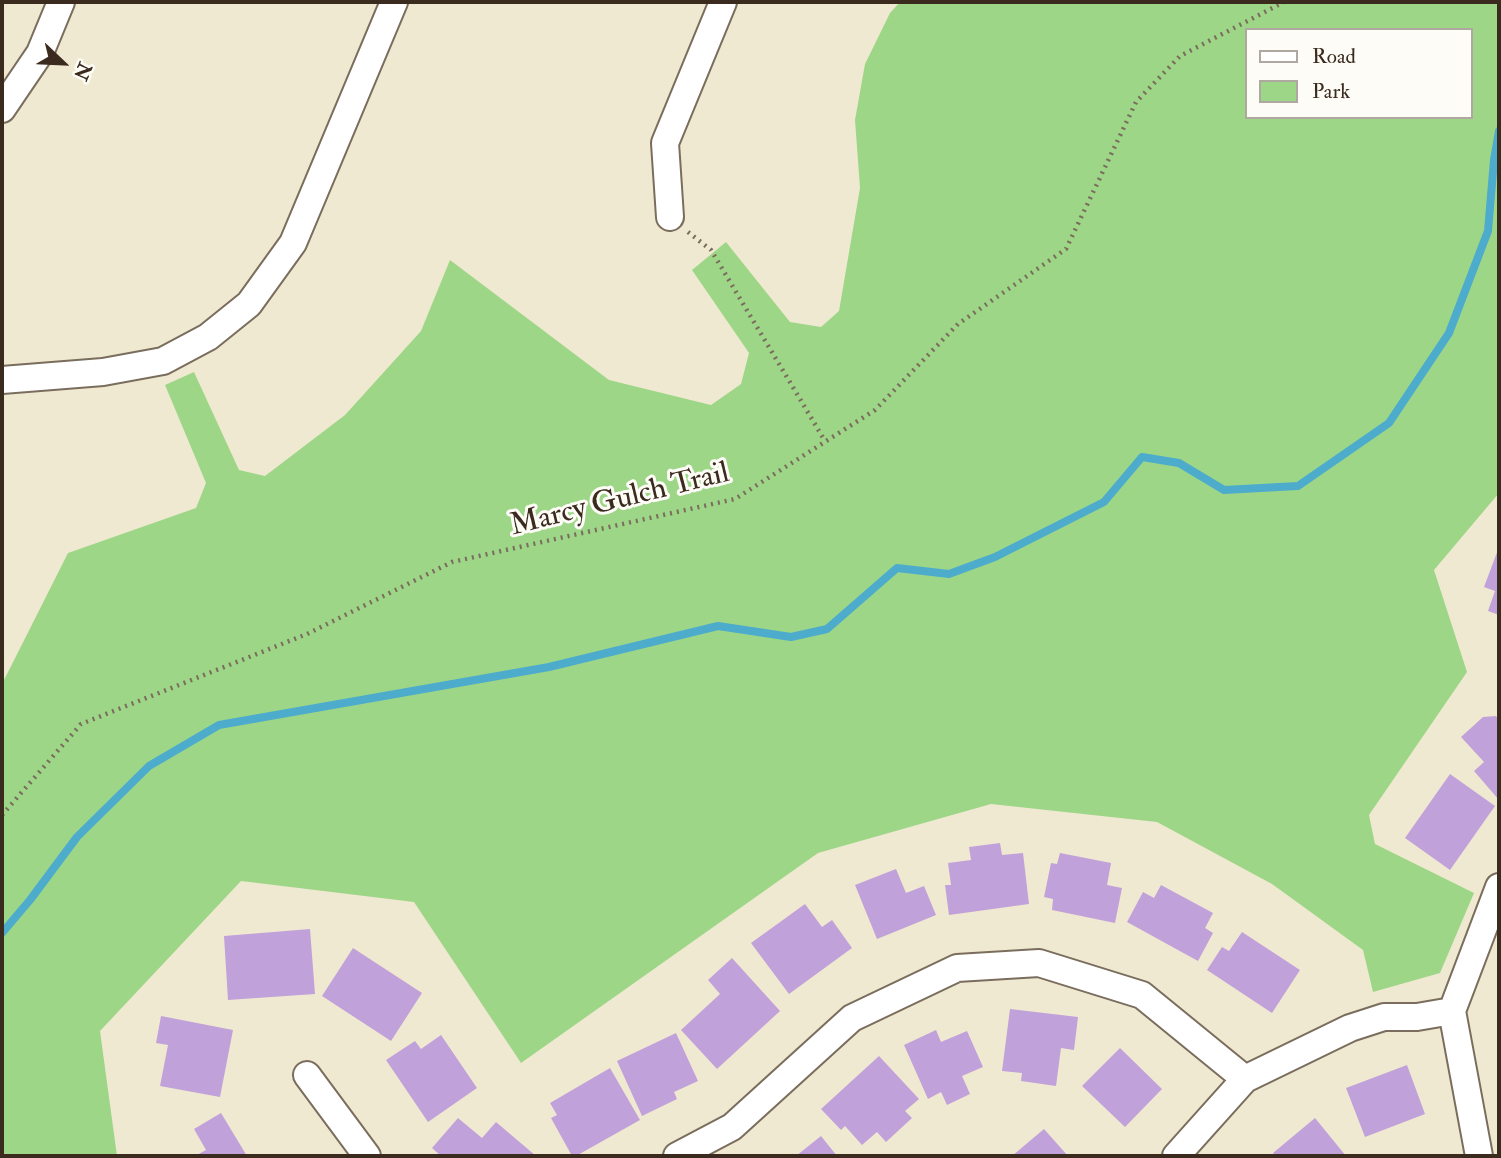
<!DOCTYPE html>
<html>
<head>
<meta charset="utf-8">
<style>
	body { margin:0 }
	#map { position:relative; width:1501px; height:1158px; overflow:hidden; background:#f0e9d1; font-family:"IM FELL Double Pica",serif }
	canvas { display:block }
	.frame { position:absolute; inset:0; border:4px solid #3b2a1e; pointer-events:none }
	.legend { position:absolute; left:1245px; top:28px; width:228px; height:91px; box-sizing:border-box; background:#fdfcf7; border:2px solid #afa8a0; margin:0; padding:9px 12px; list-style:none; font-size:21px; color:#3b2a1e }
	.legend li { display:flex; align-items:center; gap:14px; height:35px }
	.legend b { width:35px; border:2px solid #afa8a0 }
	.north { position:absolute; left:28px; top:28px; width:70px; height:70px; -webkit-text-stroke:5px #fdfcf7; paint-order:stroke; rotate:113deg; font-size:19px; font-weight:700; line-height:28px; text-align:center; color:#3b2a1e }
	.north::after { content:''; display:block; margin:auto; width:24px; height:32px; background:#3b2a1e; clip-path:polygon(50% 0,100% 100%,50% 72%,0 100%) }
</style>
</head>
<body>
<div id="map">
<canvas width="1501" height="1158"></canvas>
<div class="frame"></div>
<ul class="legend">
<li><b style="height:9px;background:#fff"></b>Road</li>
<li><b style="height:19px;background:#9ed688"></b>Park</li>
</ul>
<div class="north">N</div>
</div>
<script>
const c = document.querySelector('canvas').getContext('2d');
c.lineJoin = 'round';
function paint(path, color) {
  c.fillStyle = color;
  c.fill(path, 'evenodd');
}
function shape(rows) {
  const path = new Path2D();
  for (const r of rows) {
    path.moveTo(r[0], r[1]);
    for (let i = 2; i < r.length; i += 2) path.lineTo(r[i], r[i + 1]);
  }
  return path;
}
function stroke(path, color, width, dash) {
  c.strokeStyle = color;
  c.lineWidth = width;
  c.lineCap = dash ? 'butt' : 'round';
  c.setLineDash(dash || []);
  c.stroke(path);
}
function label(font, color, halo, rows, align = 'center') {
  c.font = font + ' "IM FELL Double Pica",serif';
  c.lineWidth = 6;
  c.setLineDash([]);
  c.textBaseline = 'middle';
  c.strokeStyle = halo;
  c.fillStyle = color;
  for (const [text, x, y, turn = 0] of rows) {
    c.save();
    c.translate(x, y);
    c.rotate((+turn || 0) * Math.PI / 180);
    c.textAlign = isNaN(turn) ? turn : align;
    if (halo) c.strokeText(text, 0, 0);
    c.fillText(text, 0, 0);
    c.restore();
  }
}
paint(shape([
	[900,2,1499,2,1499,493,1434,570,1467,672,1369,815,1375,844,1474,893,1440,973,1373,992,1363,950,1272,884,1157,822,991,804,818,853,521,1063,414,902,241,881,100,1031,117,1156,2,1156,2,684,68,553,196,508,206,483,165,385,194,372,239,470,265,476,345,415,421,331,450,260,609,380,711,405,741,384,749,353,692,270,726,242,790,322,821,327,839,311,860,188,855,120,865,64,890,13],
	[1247,30,1471,30,1471,117,1247,117]
]), '#9ed688');
stroke(shape([
	[2,933,30,900,77,837,149,766,219,725,549,667,718,626,791,637,827,629,897,568,949,574,995,557,1104,502,1142,457,1179,463,1224,490,1298,486,1389,423,1449,333,1488,231,1494,160,1499,131]
]), '#4daccc', 8);
paint(shape([
	[1499,547,1499,615,1488,611,1495,591,1484,587],
	[1496,716,1499,720,1499,800,1474,771,1484,762,1461,737,1483,717],
	[1450,774,1495,806,1450,870,1405,838],
	[1000,843,1002,855,1023,853,1029,904,949,915,945,885,951,885,948,863,971,860,969,847],
	[1060,853,1111,863,1107,885,1122,888,1115,923,1052,910,1053,899,1044,897,1051,863,1057,864],
	[896,869,906,893,924,886,936,915,877,939,855,885],
	[1161,885,1213,913,1205,928,1213,933,1198,961,1127,922,1143,892,1154,898],
	[805,904,822,927,832,920,852,948,789,994,751,943],
	[310,929,315,994,228,1000,224,936],
	[1242,932,1300,970,1272,1013,1207,970,1222,947,1229,951],
	[353,948,422,993,391,1041,322,996],
	[732,958,780,1011,717,1069,681,1030,720,994,708,980],
	[1010,1009,1078,1017,1074,1050,1061,1048,1056,1086,1021,1081,1022,1073,1002,1071],
	[161,1016,233,1030,220,1097,160,1086,168,1045,156,1043],
	[936,1030,941,1042,967,1031,983,1067,962,1076,970,1094,947,1105,941,1092,928,1099,904,1045],
	[676,1033,698,1081,674,1092,677,1099,642,1116,617,1061],
	[441,1035,477,1088,428,1122,386,1060,415,1041,421,1049],
	[1120,1048,1162,1089,1125,1127,1082,1086],
	[879,1056,919,1099,905,1111,912,1118,886,1142,877,1132,862,1145,845,1126,841,1130,821,1109],
	[1407,1065,1425,1114,1365,1137,1346,1088],
	[610,1068,640,1120,576,1156,572,1156,551,1118,557,1115,550,1103],
	[221,1113,247,1156,195,1156,206,1150,194,1129],
	[458,1118,482,1138,496,1122,536,1156,441,1156,432,1148],
	[1315,1118,1346,1156,1275,1156,1273,1153],
	[1044,1129,1068,1156,1012,1156],
	[821,1136,837,1156,796,1156]
]), '#c1a1d9');
const street = shape([
	[2,109,40,53,61,2],
	[670,217,665,143,723,2],
	[2,380,103,372,163,361,208,337,249,304,293,243,394,2],
	[307,1075,367,1156],
	[677,1156,732,1127,852,1018,957,968,1039,963,1142,995,1245,1079],
	[1176,1156,1245,1079,1350,1028,1384,1017,1417,1017,1452,1011],
	[1479,1156,1452,1011,1499,887]
]);
stroke(street, '#7a6d5d', 30);
stroke(shape([
	[688,232,711,250,825,441],
	[2,815,81,724,307,634,452,562,735,499,875,410,958,324,1066,249,1136,102,1180,56,1284,2]
]), '#7a6d5d', 4.5, [2, 5]);
stroke(street, '#fff', 26);
label('30px', '#3b2a1e', '#fdfcf7', [
	["Marcy Gulch Trail",620,501,-14]
]);
</script>
</body>
</html>
